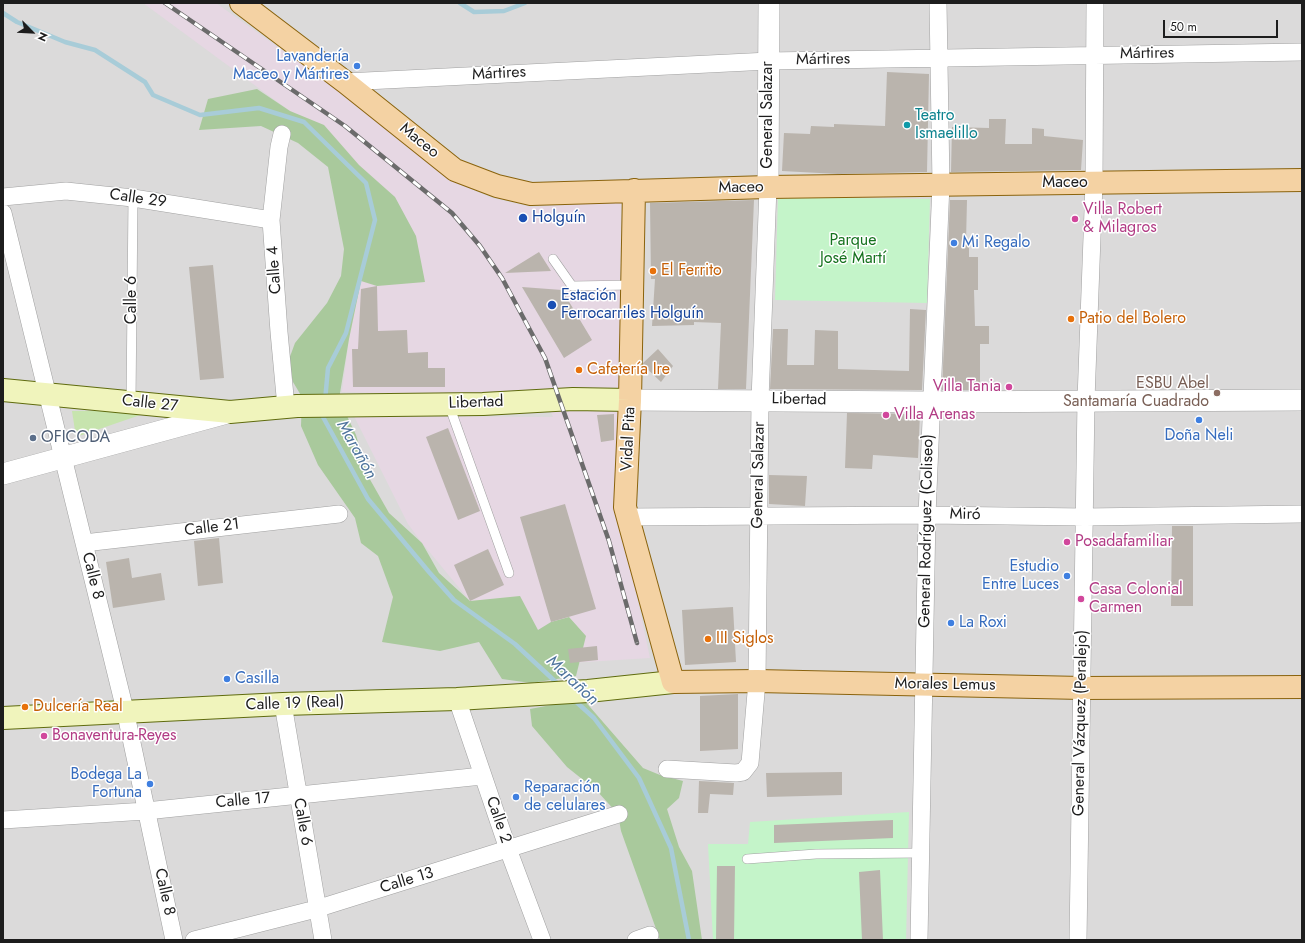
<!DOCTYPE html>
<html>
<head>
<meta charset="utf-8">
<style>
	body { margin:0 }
	#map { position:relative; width:1305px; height:943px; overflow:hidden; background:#eeebe4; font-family:Jost,sans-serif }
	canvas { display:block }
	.frame { position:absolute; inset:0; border:4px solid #1d1d1d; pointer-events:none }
	.north { position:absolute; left:12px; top:12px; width:40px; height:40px; -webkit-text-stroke:3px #fff; paint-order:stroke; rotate:114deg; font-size:11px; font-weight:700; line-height:16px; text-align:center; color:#1d1d1d }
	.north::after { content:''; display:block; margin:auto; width:14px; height:18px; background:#1d1d1d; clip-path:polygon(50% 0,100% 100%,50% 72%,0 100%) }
	.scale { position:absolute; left:1163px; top:20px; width:115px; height:18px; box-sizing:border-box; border:2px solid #1d1d1d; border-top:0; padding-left:5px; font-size:12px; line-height:14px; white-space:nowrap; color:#1d1d1d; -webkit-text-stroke:3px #fff; paint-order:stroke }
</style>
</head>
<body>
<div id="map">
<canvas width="1305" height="943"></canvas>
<div class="frame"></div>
<div class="north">N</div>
<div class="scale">50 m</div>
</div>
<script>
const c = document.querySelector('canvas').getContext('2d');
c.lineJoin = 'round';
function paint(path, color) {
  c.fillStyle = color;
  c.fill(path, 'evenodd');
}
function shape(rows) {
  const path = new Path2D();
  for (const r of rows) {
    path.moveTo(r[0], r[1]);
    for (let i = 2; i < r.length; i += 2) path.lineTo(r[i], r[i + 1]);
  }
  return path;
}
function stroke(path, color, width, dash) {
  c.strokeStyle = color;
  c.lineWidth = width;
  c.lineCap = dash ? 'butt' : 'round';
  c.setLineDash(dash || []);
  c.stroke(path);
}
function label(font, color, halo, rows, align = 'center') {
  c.font = font + ' Jost,sans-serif';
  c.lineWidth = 3;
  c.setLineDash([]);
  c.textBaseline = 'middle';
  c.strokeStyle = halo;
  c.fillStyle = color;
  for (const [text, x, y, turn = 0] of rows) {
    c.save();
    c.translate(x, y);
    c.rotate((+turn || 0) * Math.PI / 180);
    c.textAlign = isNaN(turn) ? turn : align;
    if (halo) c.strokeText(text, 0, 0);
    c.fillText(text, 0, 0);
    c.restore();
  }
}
paint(shape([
	[3,3,1302,3,1302,940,3,940]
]), '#dbdada');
paint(shape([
	[143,3,216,3,361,106,452,181,492,198,531,207,621,202,619,511,650,658,570,663,470,601,422,543,408,524,354,416,553,417,543,393,468,396,342,392,349,339,361,281,416,236,306,123]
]), '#e6d7e3');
paint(shape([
	[155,410,76,437,72,411]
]), '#c7e4ae');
paint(shape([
	[257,89,290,111,324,125,359,165,395,197,416,236,425,282,377,286,361,281,349,339,339,399,356,435,368,476,389,513,422,543,439,573,470,601,520,596,538,630,551,622,569,617,586,636,576,676,531,683,502,679,479,642,440,651,382,642,393,597,378,556,361,543,355,518,318,465,301,426,302,397,293,382,288,362,295,343,327,303,341,276,344,249,328,167,298,143,261,126,199,130,208,99],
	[583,699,643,768,660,775,683,781,679,798,667,809,679,847,692,871,702,940,660,940,621,831,618,814,597,791,567,767,532,726,530,709]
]), '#a9c99c');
paint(shape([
	[778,197,930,199,927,303,775,300],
	[909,812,906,940,713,940,708,844,748,844,750,822]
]), '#c4f4c9');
stroke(shape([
	[460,3,474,12,504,11,525,3],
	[3,13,17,22,65,42,95,50,145,82,153,95,200,115,259,108,304,122,366,183,375,220,346,333,328,368,325,401],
	[323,412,323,417,368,499,429,572,454,600,515,644,559,685],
	[573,699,594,718,639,778,671,848,689,940]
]), '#a8ccd8', 4.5);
paint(shape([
	[887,72,929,74,927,172,838,174,782,171,784,133,810,134,811,126,834,127,834,124,885,126],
	[989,119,1006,119,1005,144,1032,144,1032,128,1044,129,1044,136,1083,140,1081,170,951,172,952,127,989,128],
	[754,200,746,389,718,389,721,323,694,322,694,325,652,326,655,279,651,279,650,203],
	[950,200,967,200,966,242,969,242,969,257,978,257,978,290,974,290,975,326,989,326,989,344,980,344,980,390,942,390],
	[539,252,551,271,505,273],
	[213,265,224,378,200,380,189,267],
	[377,286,378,331,407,330,408,353,428,352,428,368,445,368,445,387,353,387,352,349,358,349,361,289],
	[522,287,562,290,592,340,564,358],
	[910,309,926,310,922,390,770,389,773,329,788,329,787,365,814,365,815,330,838,331,838,369,909,371],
	[658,349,673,366,661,382,643,365,643,363],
	[847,413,920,414,918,458,873,455,872,469,845,468],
	[614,414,614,440,601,442,597,415],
	[448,428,480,511,458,520,426,437],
	[769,475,807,476,805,506,769,504],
	[565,504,596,609,551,622,520,517],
	[1172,526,1193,526,1193,606,1171,606],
	[219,538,223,583,198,586,194,541],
	[488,549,504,585,470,601,454,565],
	[129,558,132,578,161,573,165,600,113,608,106,562],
	[733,607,736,662,685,665,682,610],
	[597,646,598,660,570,663,568,649],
	[738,694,738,749,700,751,700,696],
	[842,772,842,795,767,797,766,773],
	[699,781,734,783,733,795,710,794,708,813,698,813],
	[893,820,893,838,774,843,774,825],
	[717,866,735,866,734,940,716,940],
	[880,870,883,940,862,940,859,872]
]), '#bab4ad');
const service = shape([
	[553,259,572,286,632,285],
	[131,402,133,198],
	[449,405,509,573],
	[747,859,816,854,921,853]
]);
const minor = shape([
	[345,82,769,61,1302,52],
	[282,134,279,147,271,220,279,332,286,407],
	[3,197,66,191,133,198,271,220],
	[3,213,125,710,174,940],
	[628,517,927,515,1085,517,1302,514],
	[84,543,339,514],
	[457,699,508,849,542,940],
	[283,704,323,940],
	[667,769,736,773,743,772,750,763,757,681,760,400,768,187],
	[3,820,146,811,482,776],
	[194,940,316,909,619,814],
	[636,940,650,935],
	[919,940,927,515,941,184,938,3],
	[1078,940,1086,400,1094,183,1095,3]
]);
const tertiary = shape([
	[768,187,769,3],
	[630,400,930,402,1302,400],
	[3,474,227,413]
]);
const secondary = shape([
	[3,390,230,412,297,406,483,404,573,399,630,400],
	[3,718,283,704,457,699,588,691,673,682]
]);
const primary = shape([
	[241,3,345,82,455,170,497,186,531,194,768,187,1302,180],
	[634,190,630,400,625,507,673,682,757,681,1082,688,1302,687]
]);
stroke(service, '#a1a1a1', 10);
stroke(minor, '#a1a1a1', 18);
stroke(tertiary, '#a1a1a1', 22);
stroke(secondary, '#5f6b0e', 24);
stroke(primary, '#8a630d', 24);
stroke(service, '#fff', 9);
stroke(minor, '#fff', 17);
stroke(tertiary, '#fff', 21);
stroke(secondary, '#f0f4bc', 22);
stroke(primary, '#f4d2a3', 22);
const rail = shape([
	[165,3,345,126,452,213,480,246,502,278,545,358,609,541,637,643]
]);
stroke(rail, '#6b6b6b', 4.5);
stroke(rail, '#fff', 3, [9]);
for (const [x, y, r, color] of [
	[357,66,4,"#3f7fe0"],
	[907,125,4,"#0f9aa8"],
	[523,218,5,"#1a4fb4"],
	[1075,219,4,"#d1479c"],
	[954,243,4,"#3f7fe0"],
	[653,271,4,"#e8710a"],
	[552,305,5,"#1a4fb4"],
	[1071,319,4,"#e8710a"],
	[579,370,4,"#e8710a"],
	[1009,387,4,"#d1479c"],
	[1217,393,4,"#8d6e63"],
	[886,415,4,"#d1479c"],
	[1199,420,4,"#3f7fe0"],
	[33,438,4,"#5c6f8a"],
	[1067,542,4,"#d1479c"],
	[1067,576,4,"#3f7fe0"],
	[1081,599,4,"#d1479c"],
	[951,623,4,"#3f7fe0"],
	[708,639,4,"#e8710a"],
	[227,679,4,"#3f7fe0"],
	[25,707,4,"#e8710a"],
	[44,736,4,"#d1479c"],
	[150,784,4,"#3f7fe0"],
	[516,797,4,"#3f7fe0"]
]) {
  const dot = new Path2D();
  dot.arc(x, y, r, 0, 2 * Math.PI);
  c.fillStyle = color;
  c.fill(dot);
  stroke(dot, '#fff', 1.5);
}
label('16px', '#1d1d1d', '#fff', [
	["Mártires",1147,54,-1],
	["Mártires",823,60,-1],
	["Mártires",499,74,-3],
	["General Salazar",768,115,-90],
	["Maceo",419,141,39],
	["Maceo",1065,183],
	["Maceo",741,188,-1],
	["Calle 29",138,199,8],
	["Calle 4",275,270,-94],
	["Calle 6",132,300,-90],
	["Libertad",799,400,1],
	["Libertad",476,403,-2],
	["Calle 27",150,404,6],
	["Vidal Pita",629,439,-87],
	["General Salazar",759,475,-89],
	["Miró",965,515,1],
	["Calle 21",212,528,-7],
	["General Rodríguez (Coliseo)",927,531,-89],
	["Calle 8",92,576,76],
	["Morales Lemus",945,685,1],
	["Calle 19 (Real)",295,704,-2],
	["General Vázquez (Peralejo)",1081,723,-89],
	["Calle 17",243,801,-5],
	["Calle 2",498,820,71],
	["Calle 6",302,822,80],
	["Calle 13",407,881,-17],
	["Calle 8",164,892,78]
]);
label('16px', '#366cbe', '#fff', [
	["Lavandería",349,57,"right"],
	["Maceo y Mártires",349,75,"right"],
	["Mi Regalo",962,243],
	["Doña Neli",1199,436,"center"],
	["Estudio",1059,567,"right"],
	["Entre Luces",1059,585,"right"],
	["La Roxi",959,623],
	["Casilla",235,679],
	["Bodega La",142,775,"right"],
	["Fortuna",142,793,"right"],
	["Reparación",524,788],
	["de celulares",524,806]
], 'left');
label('16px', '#0d838f', '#fff', [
	["Teatro",915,116],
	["Ismaelillo",915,134]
], 'left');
label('16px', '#b23c85', '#fff', [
	["Villa Robert",1083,210],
	["& Milagros",1083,228],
	["Villa Tania",1001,387,"right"],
	["Villa Arenas",894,415],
	["Posadafamiliar",1075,542],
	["Casa Colonial",1089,590],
	["Carmen",1089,608],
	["Bonaventura-Reyes",52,736]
], 'left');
label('16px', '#164399', '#fff', [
	["Holguín",532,218],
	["Estación",561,296],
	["Ferrocarriles Holguín",561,314]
], 'left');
label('16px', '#15721e', '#fff', [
	["Parque",853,241],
	["José Martí",853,259]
]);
label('16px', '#c56008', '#fff', [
	["El Ferrito",661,271],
	["Patio del Bolero",1079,319],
	["Cafetería Ire",587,370],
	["III Siglos",716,639],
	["Dulcería Real",33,707]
], 'left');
label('16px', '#785e54', '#fff', [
	["ESBU Abel",1209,384],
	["Santamaría Cuadrado",1209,402]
], 'right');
label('16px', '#4e5e75', '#fff', [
	["OFICODA",41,438]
], 'left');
label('italic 17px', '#4f759d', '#fff', [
	["Marañón",356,450,61],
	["Marañón",572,681,43]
]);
</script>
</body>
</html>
